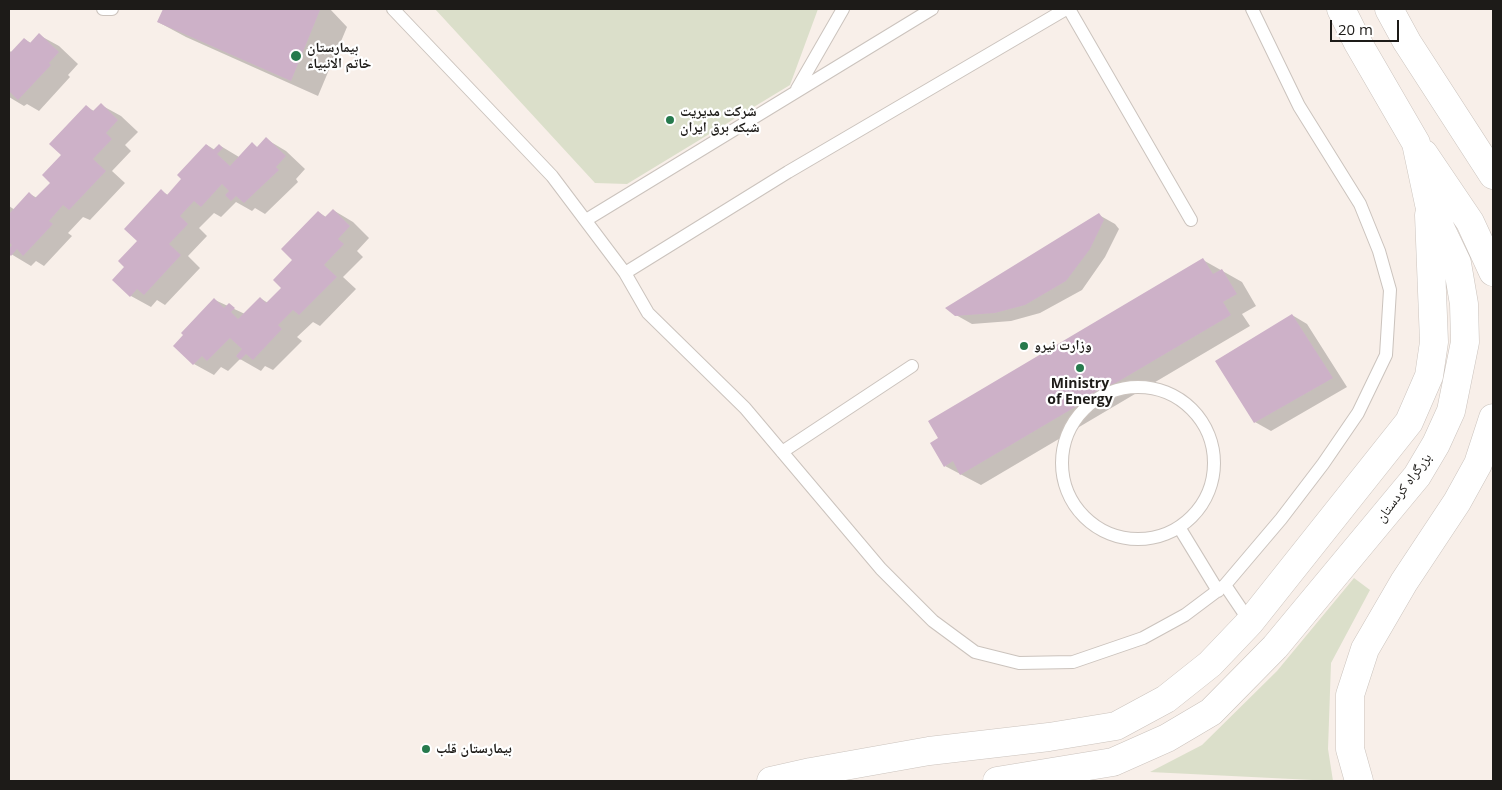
<!DOCTYPE html>
<html>
<head>
<meta charset="utf-8">
<style>
	body { margin:0 }
	#map { position:relative; width:1502px; height:790px; overflow:hidden; background:#f8efe9; font-family:"Open Sans",sans-serif }
	canvas { display:block }
	.frame { position:absolute; inset:0; border:10px solid #1d1b18; pointer-events:none }
	.scale { position:absolute; left:1330px; top:20px; width:69px; height:22px; box-sizing:border-box; border:2px solid #1d1b18; border-top:0; padding-left:6px; font-size:15px; line-height:18px; white-space:nowrap; color:#1d1b18; -webkit-text-stroke:4px #fff; paint-order:stroke }
</style>
</head>
<body>
<div id="map">
<canvas width="1502" height="790"></canvas>
<div class="frame"></div>
<div class="scale">20 m</div>
</div>
<script>
const c = document.querySelector('canvas').getContext('2d');
c.lineJoin = 'round';
function paint(path, color) {
  c.fillStyle = color;
  c.fill(path, 'evenodd');
}
function shape(rows) {
  const path = new Path2D();
  for (const r of rows) {
    if (r.length === 3) {
      path.moveTo(r[0] + r[2], r[1]);
      path.arc(r[0], r[1], r[2], 0, 2 * Math.PI);
      continue;
    }
    path.moveTo(r[0], r[1]);
    for (let i = 2; i < r.length; i += 2) path.lineTo(r[i], r[i + 1]);
  }
  return path;
}
function stroke(path, color, width, dash) {
  c.strokeStyle = color;
  c.lineWidth = width;
  c.lineCap = dash ? 'butt' : 'round';
  c.setLineDash(dash || []);
  c.stroke(path);
}
function label(font, color, halo, rows, align = 'center') {
  c.font = font + ' "Open Sans","Noto Naskh Arabic",sans-serif';
  c.lineWidth = 4.5;
  c.setLineDash([]);
  c.textBaseline = 'middle';
  c.strokeStyle = halo;
  c.fillStyle = color;
  for (const [text, x, y, turn = 0] of rows) {
    c.save();
    c.translate(x, y);
    c.rotate((+turn || 0) * Math.PI / 180);
    c.textAlign = isNaN(turn) ? turn : align;
    if (halo) c.strokeText(text, 0, 0);
    c.fillText(text, 0, 0);
    c.restore();
  }
}
paint(shape([
	[435,9,818,9,790,85,627,184,595,183],
	[1354,578,1370,590,1331,663,1328,749,1333,781,1150,772,1202,745,1277,671]
]), '#dbdfca');
paint(shape([
	[164,9,330,9,347,27,318,96,186,37,158,22],
	[39,35,59,46,78,64,68,75,70,77,39,111,27,104,24,106,9,97,9,51,12,52,24,39,31,43],
	[101,105,121,116,138,132,125,145,131,151,112,171,125,183,90,220,83,217,68,233,72,236,44,266,36,261,31,266,11,254,9,257,9,206,15,210,30,194,37,198,52,183,86,107,94,111],
	[266,139,286,151,305,169,296,179,298,182,265,214,255,208,252,211,236,202,221,217,214,213,199,228,207,236,188,256,200,268,165,305,157,300,151,307,131,296,126,267,161,191,168,195,183,179,207,145,215,150,219,145,239,157,252,144,258,148],
	[333,210,353,222,369,238,357,251,363,257,343,277,356,289,320,326,313,322,297,337,302,341,273,370,265,366,261,371,240,359,228,371,221,367,214,375,194,364,215,300,245,314,260,298,268,303,282,288,318,212,326,217],
	[1099,215,1115,224,1119,229,1105,257,1082,290,1040,313,1011,321,972,324,956,315],
	[1203,260,1242,282,1256,306,1242,314,1250,326,981,485,945,466],
	[1292,315,1307,324,1347,387,1271,431,1255,422,1216,361]
]), '#0003');
paint(shape([
	[163,9,319,9,320,10,291,81,157,22],
	[39,33,59,52,49,63,51,65,18,100,9,91,9,54,24,38,30,43],
	[101,103,118,120,106,133,112,139,93,159,106,171,69,210,63,205,49,221,53,224,23,256,17,249,11,256,9,254,9,249,12,245,9,242,9,214,29,192,35,198,50,183,42,175,61,155,49,144,86,105,93,111],
	[266,137,286,156,276,167,279,170,244,203,236,196,231,201,225,195,229,191,222,184,201,207,194,201,180,216,188,224,169,244,181,255,144,295,137,289,130,297,112,280,124,267,118,261,137,241,124,229,161,189,167,195,181,179,177,175,206,144,213,150,219,144,223,148,217,154,230,166,252,142,257,147],
	[333,209,350,226,338,239,344,244,324,265,337,277,299,315,293,310,278,325,282,329,253,360,246,354,240,360,236,356,242,349,230,338,207,361,202,356,193,365,173,346,183,335,181,333,214,298,224,308,229,303,235,308,231,312,238,319,260,297,266,303,281,288,273,280,292,260,281,249,318,211,325,217],
	[1099,213,1104,220,1090,249,1066,281,1025,305,995,313,955,316,945,308],
	[1203,258,1213,274,1222,269,1237,294,1223,302,1231,315,960,475,953,461,944,467,930,443,938,438,928,421],
	[1292,314,1333,378,1254,423,1215,361]
]), '#cdb1c8');
const lane = shape([
	[103,9,112,9],
	[393,9,552,176,625,273,648,313,745,408,881,569,933,621,975,652,1019,663,1073,662,1143,638,1185,615,1225,585,1281,519,1323,464,1358,413,1386,355,1390,290,1379,251,1360,204,1299,106,1252,9],
	[1069,9,1191,220],
	[797,89,843,9],
	[586,220,932,9],
	[625,273,788,172,1066,9],
	[1138,463,76],
	[782,452,912,366],
	[1179,527,1218,591],
	[1225,585,1250,622]
]);
const highway = shape([
	[1389,9,1407,42,1493,175],
	[1424,154,1470,222,1493,272],
	[771,781,811,772,929,751,1049,737,1116,726,1166,699,1210,664,1250,622,1409,422,1429,376,1434,342,1429,215],
	[997,781,1113,762,1167,738,1211,712,1275,647,1417,476,1436,444,1451,411,1465,342,1464,304,1457,263,1429,204,1416,143,1358,43,1341,9],
	[1359,781,1350,749,1350,695,1365,649,1404,582,1457,502,1478,464,1493,418]
]);
stroke(lane, '#cbc3bd', 14);
stroke(highway, '#cbc3bd', 29);
stroke(lane, '#fff', 12);
stroke(highway, '#fff', 28);
for (const [x, y, r, color] of [
	[296,56,6,"#267a4d"],
	[670,120,5,"#267a4d"],
	[1024,346,5,"#267a4d"],
	[1080,368,5,"#267a4d"],
	[426,749,5,"#267a4d"]
]) {
  const dot = new Path2D();
  dot.arc(x, y, r, 0, 2 * Math.PI);
  c.fillStyle = color;
  c.fill(dot);
  stroke(dot, '#fff', 2);
}
label('bold 14px', '#1d1b18', '#fff', [
	["بیمارستان",307,48],
	["خاتم الانبیاء",307,64],
	["شرکت مدیریت",680,112],
	["شبکه برق ایران",680,128],
	["وزارت نیرو",1034,346],
	["Ministry",1080,384,"center"],
	["of Energy",1080,400,"center"],
	["بیمارستان قلب",436,749]
], 'left');
label('14px', '#1d1b18', '#fff', [
	["بزرگراه کردستان",1404,488,-53]
]);
</script>
</body>
</html>
